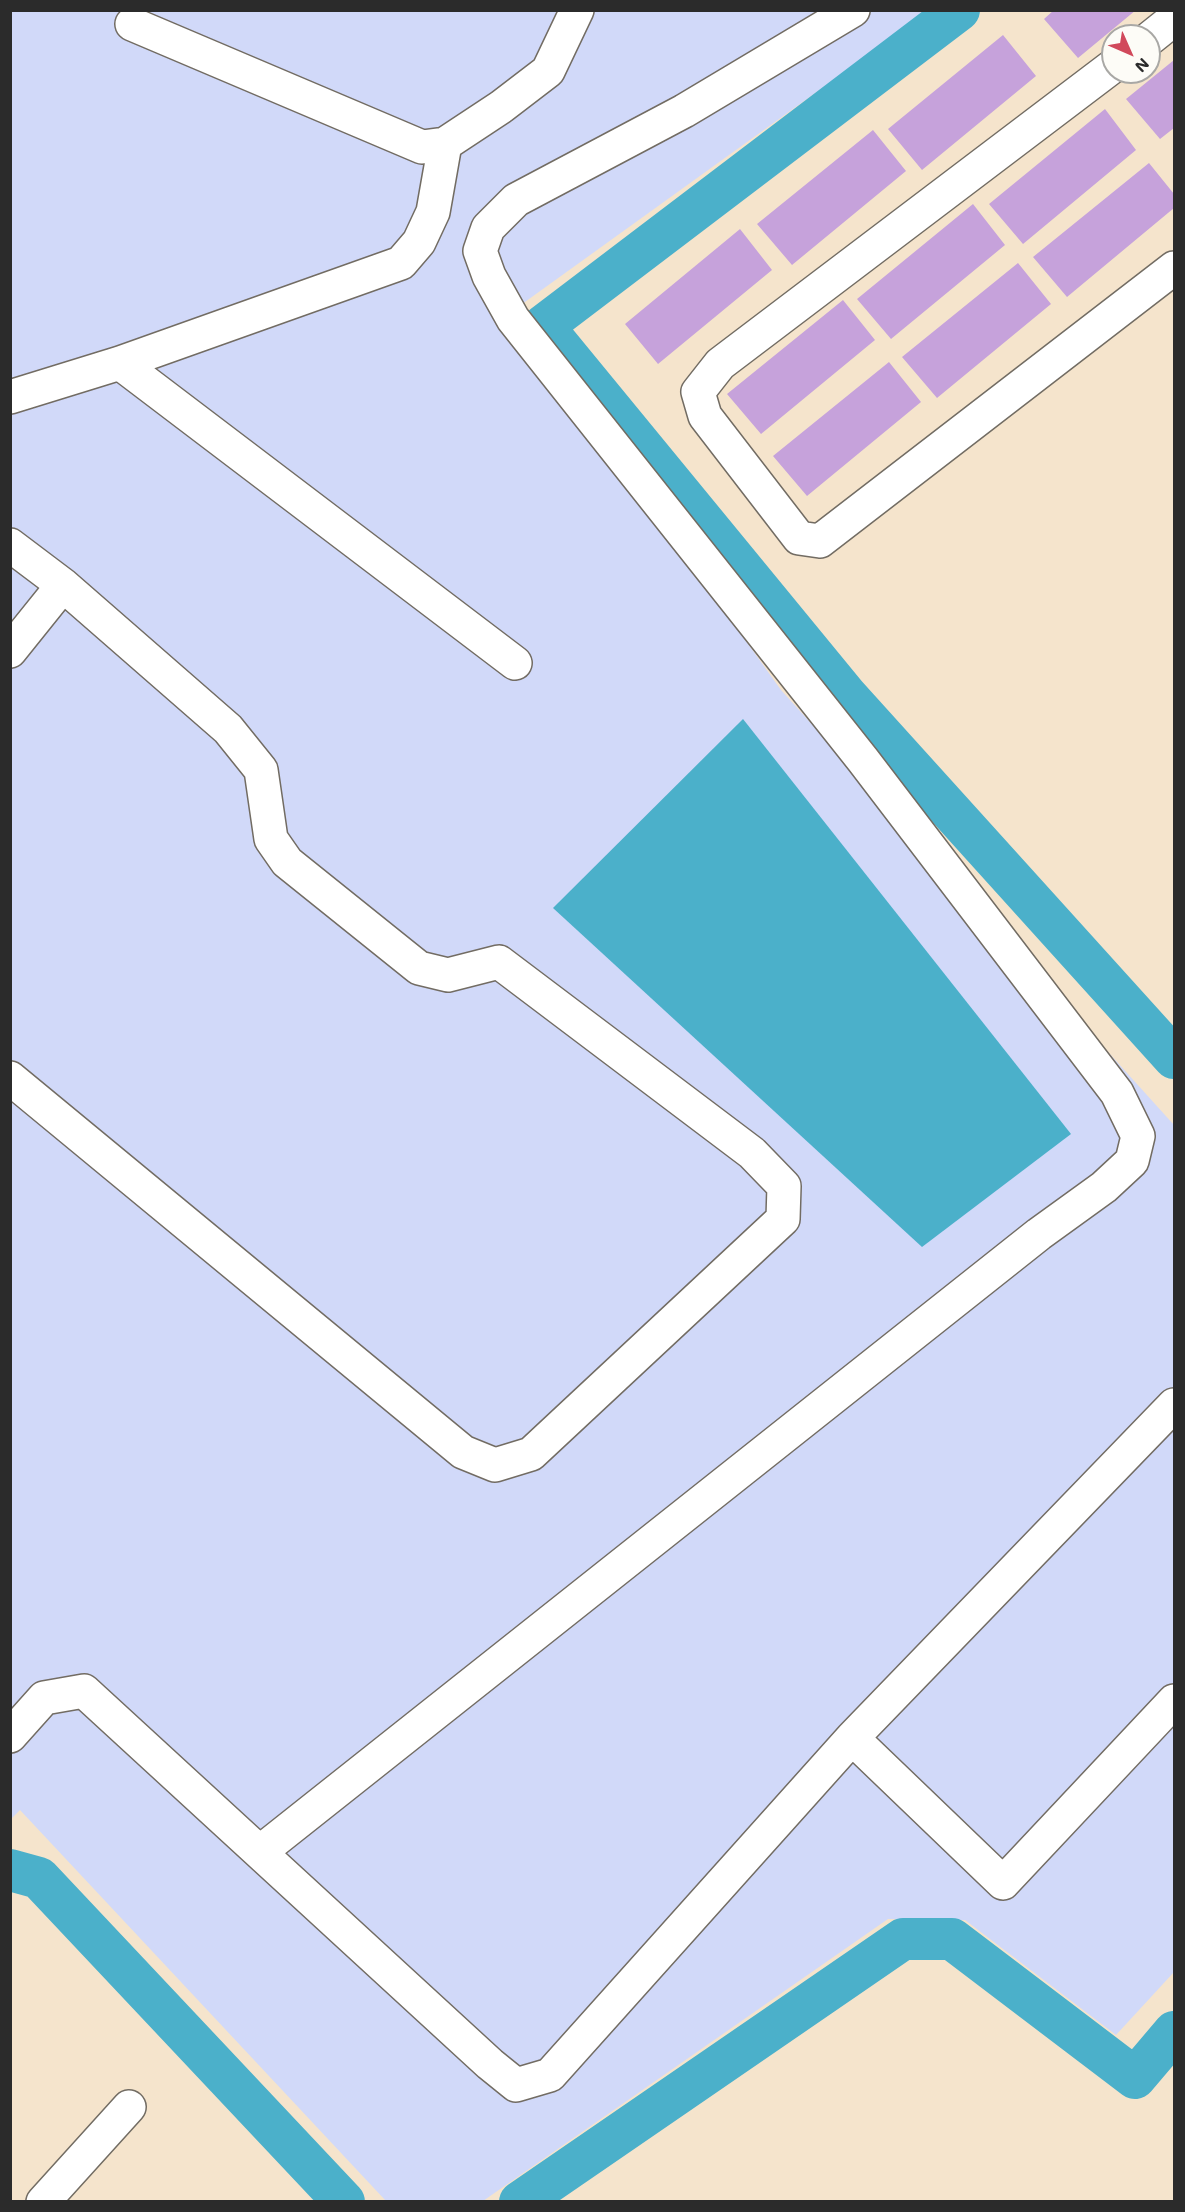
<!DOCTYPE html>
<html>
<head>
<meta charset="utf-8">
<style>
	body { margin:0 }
	#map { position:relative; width:1185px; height:2212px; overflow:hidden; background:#f5e4cc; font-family:Mali,sans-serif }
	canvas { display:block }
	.frame { position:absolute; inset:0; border:12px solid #2b2b2b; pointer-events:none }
	.north { position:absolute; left:1101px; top:24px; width:60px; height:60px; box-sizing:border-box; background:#fdfcf7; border:2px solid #a9a8a5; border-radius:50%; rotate:135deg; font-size:16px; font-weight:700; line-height:24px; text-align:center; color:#2b2b2b }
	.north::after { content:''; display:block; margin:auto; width:21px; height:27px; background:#d1495b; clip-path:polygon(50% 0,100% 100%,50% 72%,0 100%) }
</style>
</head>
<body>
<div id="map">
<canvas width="1185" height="2212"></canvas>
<div class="frame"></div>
<div class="north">N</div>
</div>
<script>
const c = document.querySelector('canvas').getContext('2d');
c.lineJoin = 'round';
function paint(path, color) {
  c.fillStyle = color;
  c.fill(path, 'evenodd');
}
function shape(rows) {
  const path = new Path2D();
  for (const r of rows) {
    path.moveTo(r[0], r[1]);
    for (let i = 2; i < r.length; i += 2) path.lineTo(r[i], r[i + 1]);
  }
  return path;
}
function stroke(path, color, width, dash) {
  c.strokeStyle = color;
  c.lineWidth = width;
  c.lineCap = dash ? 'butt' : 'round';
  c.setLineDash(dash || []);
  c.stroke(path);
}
paint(shape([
	[11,11,929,11,511,312,781,690,1174,1125,1174,1972,1116,2035,965,1920,888,1919,483,2201,386,2201,20,1810,11,1819]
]), '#d1d9f9');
paint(shape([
	[743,719,1071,1134,922,1247,553,908]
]), '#4bb0ca');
stroke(shape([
	[959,10,543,326,846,695,1174,1058],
	[10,1870,39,1878,344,2202],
	[520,2202,903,1939,952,1939,1135,2078,1174,2032]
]), '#4bb0ca', 42);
paint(shape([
	[1054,10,1136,10,1078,58,1044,19],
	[1003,35,1036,76,922,170,888,129],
	[1174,60,1174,128,1160,139,1126,99],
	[1105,109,1136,150,1023,244,989,204],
	[873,130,906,171,792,265,757,224],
	[1149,163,1174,194,1174,208,1067,297,1033,257],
	[973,204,1005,245,891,339,857,299],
	[740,229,772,270,658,364,625,324],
	[1018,263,1051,304,937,398,902,357],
	[843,300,875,340,761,434,727,394],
	[889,362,921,402,807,496,773,456]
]), '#c6a2db');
const minor = shape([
	[132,24,422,147,445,144,501,107,548,71,577,10],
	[1149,39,1174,19],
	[1113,66,720,364,698,392,705,416,799,538,820,541,1174,268],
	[120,363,515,663],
	[10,397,120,363,401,263,419,242,433,212,445,144],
	[10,545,63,585,228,729,261,770,271,839,287,862,419,968,448,975,499,962,752,1153,784,1186,783,1219,531,1454,495,1465,463,1452,10,1078],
	[10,651,63,585],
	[10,1736,44,1698,84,1691,490,2064,516,2085,550,2075,852,1738,1174,1405],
	[852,1738,1003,1883,1174,1701],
	[260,1852,1039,1234,1104,1187,1132,1161,1138,1136,1117,1093,863,760,513,319,489,276,480,251,488,228,516,200,684,111,853,10],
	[43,2202,129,2107]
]);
stroke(minor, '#726c63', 36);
stroke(minor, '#fff', 33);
</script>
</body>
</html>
